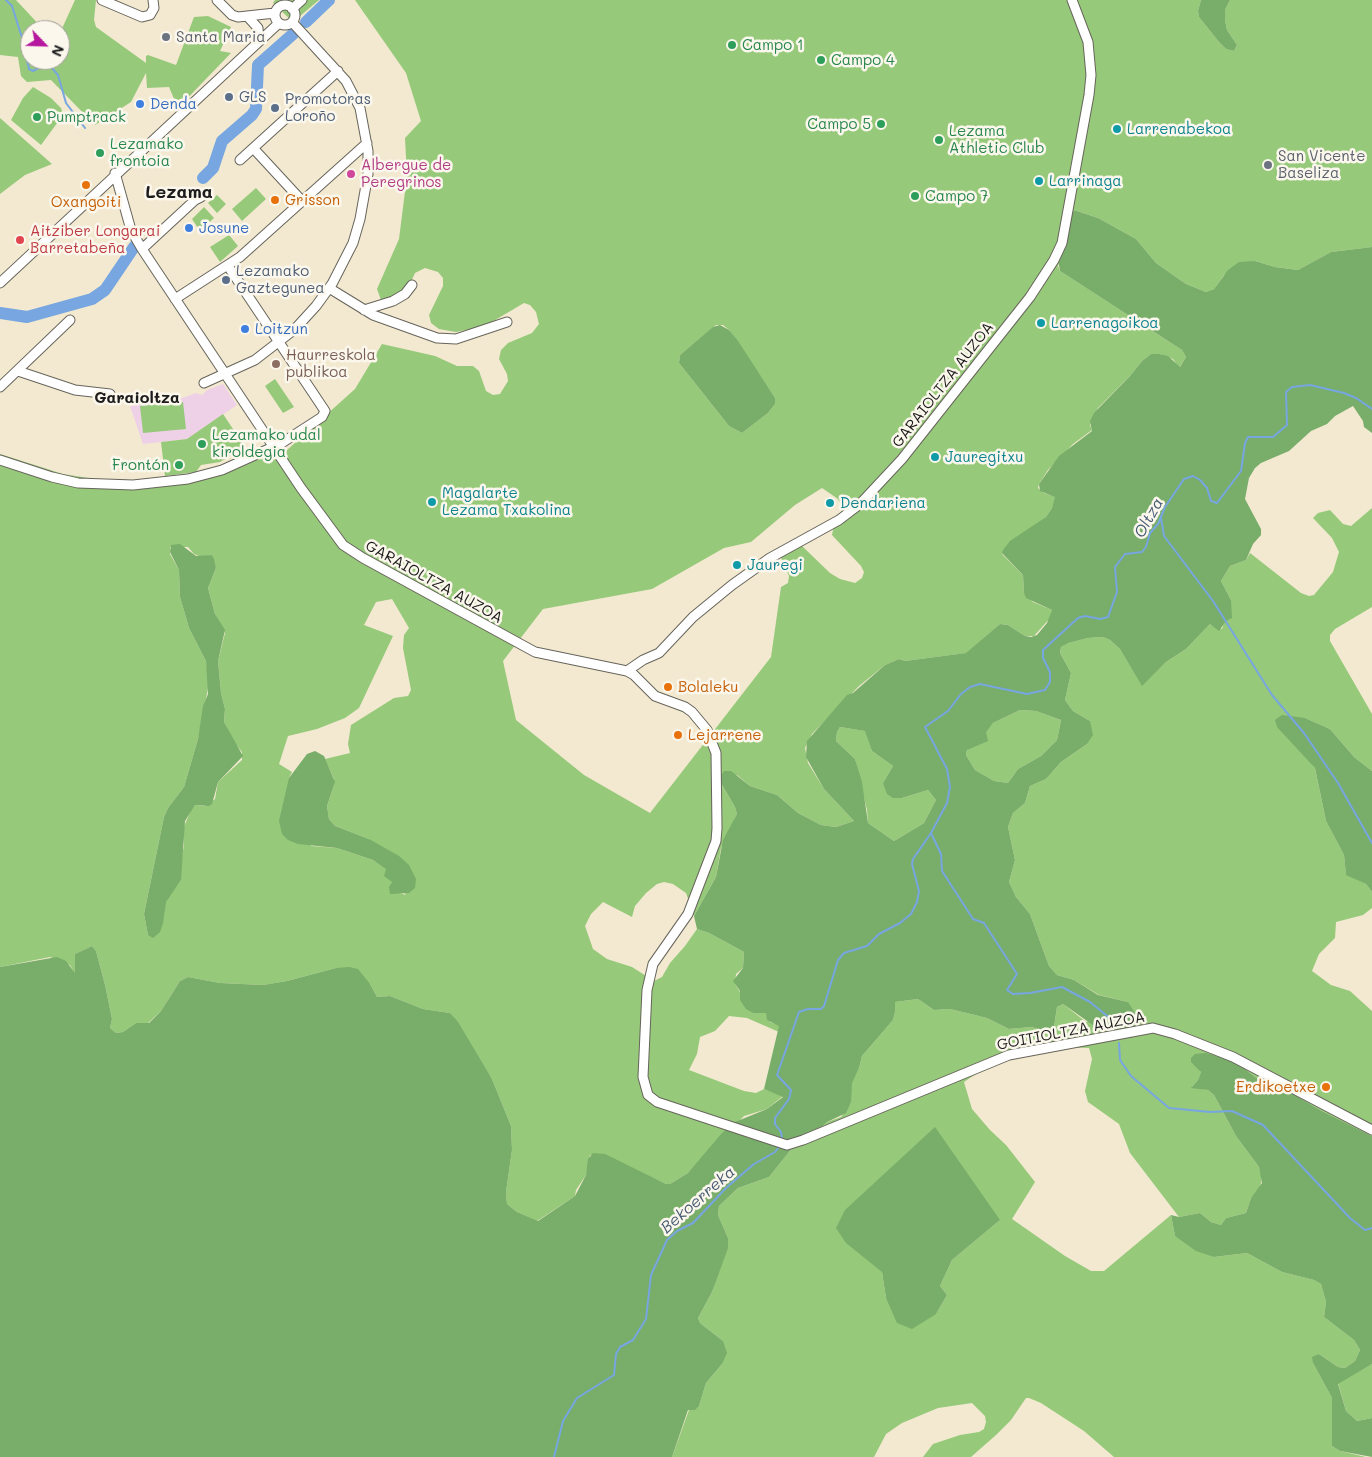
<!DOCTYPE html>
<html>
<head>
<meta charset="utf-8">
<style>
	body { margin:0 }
	#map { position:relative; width:1372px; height:1457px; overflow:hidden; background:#f2e9d0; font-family:Mali,sans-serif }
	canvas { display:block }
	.north { position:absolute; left:20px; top:20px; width:50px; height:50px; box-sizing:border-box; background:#fbf7ec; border:1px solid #a29f99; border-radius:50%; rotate:114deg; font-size:14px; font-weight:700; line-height:20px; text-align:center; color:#1c1c1c }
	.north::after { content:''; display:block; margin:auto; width:18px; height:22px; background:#b5179e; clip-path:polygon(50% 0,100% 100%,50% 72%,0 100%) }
</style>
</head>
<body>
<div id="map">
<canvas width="1372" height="1457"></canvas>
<div class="north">N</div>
</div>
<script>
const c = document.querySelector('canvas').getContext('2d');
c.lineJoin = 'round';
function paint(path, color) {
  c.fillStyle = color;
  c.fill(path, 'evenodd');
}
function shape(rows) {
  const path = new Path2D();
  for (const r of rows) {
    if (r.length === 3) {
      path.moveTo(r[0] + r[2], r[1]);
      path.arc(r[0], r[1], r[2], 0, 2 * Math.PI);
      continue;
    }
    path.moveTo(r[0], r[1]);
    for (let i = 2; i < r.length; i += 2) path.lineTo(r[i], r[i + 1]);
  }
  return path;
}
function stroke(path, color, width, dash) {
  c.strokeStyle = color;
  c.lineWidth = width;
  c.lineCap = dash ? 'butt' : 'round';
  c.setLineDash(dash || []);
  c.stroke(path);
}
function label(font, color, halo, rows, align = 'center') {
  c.font = font + ' Mali,sans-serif';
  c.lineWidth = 5;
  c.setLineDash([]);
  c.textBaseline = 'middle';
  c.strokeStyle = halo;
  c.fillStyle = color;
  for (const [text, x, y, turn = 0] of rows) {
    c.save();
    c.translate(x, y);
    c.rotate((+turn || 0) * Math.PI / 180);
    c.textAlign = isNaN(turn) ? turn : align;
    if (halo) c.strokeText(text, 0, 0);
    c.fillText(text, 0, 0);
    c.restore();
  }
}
paint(shape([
	[223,384,237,405,187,439,143,444,130,406,182,398,196,393,202,395,207,390]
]), '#eed0e7');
paint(shape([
	[0,0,16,0,44,30,30,30,30,60,60,60,60,33,75,0,96,0,94,20,96,27,146,63,146,56,148,55,176,65,194,17,208,16,231,27,220,51,231,53,178,108,169,87,147,88,146,73,131,102,95,125,51,80,27,82,21,76,18,57,0,55],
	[275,0,319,0,293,22,273,3],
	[355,0,1201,0,1198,11,1199,17,1219,42,1226,49,1234,51,1237,45,1227,30,1225,20,1225,10,1230,0,1372,0,1372,247,1331,252,1298,270,1275,267,1255,261,1224,275,1214,289,1206,292,1186,284,1156,263,1136,239,1098,218,1077,211,1058,266,1060,271,1182,350,1186,357,1179,368,1173,359,1159,354,1151,354,1142,361,1130,376,1098,408,1090,425,1092,430,1073,444,1048,470,1039,484,1038,488,1044,493,1056,497,1052,508,1046,517,1002,554,1023,575,1024,593,1033,602,1052,610,1051,617,1034,636,1025,636,1008,625,1000,624,967,653,905,661,899,659,885,665,859,686,812,734,805,748,808,763,824,789,854,821,836,827,821,825,798,813,777,795,750,786,737,775,721,783,735,807,737,814,721,848,716,877,694,916,686,893,673,884,664,882,657,884,646,893,635,906,632,917,603,902,591,914,585,926,593,949,607,959,632,967,654,981,662,977,670,963,685,946,697,929,709,933,744,952,743,968,736,974,735,984,753,1013,766,1013,770,1022,779,1025,779,1032,747,1018,729,1016,715,1031,700,1037,697,1054,689,1070,744,1091,756,1093,764,1089,783,1096,767,1109,744,1116,688,1173,670,1184,666,1184,629,1167,590,1155,586,1175,576,1190,575,1196,537,1221,517,1212,507,1204,506,1192,512,1150,511,1126,492,1079,450,1013,423,1009,390,996,377,997,370,984,336,968,287,981,263,985,220,983,188,977,180,981,161,1011,148,1023,136,1023,123,1032,116,1033,110,1028,112,1019,105,985,96,951,92,946,75,954,75,974,70,965,50,957,0,967,0,454,63,474,127,484,209,476,270,446,286,451,355,389,382,344,435,356,457,366,473,366,479,371,486,391,493,395,500,394,508,381,507,374,499,359,501,350,508,343,532,333,539,324,536,312,530,305,524,303,485,326,456,332,439,329,431,323,429,315,443,286,443,278,438,272,425,268,415,273,406,292,384,308,377,289,399,239,407,176,405,138,421,121,406,73],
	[716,325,723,325,729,330,775,398,775,404,768,413,742,433,729,426,679,363,680,355],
	[822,488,838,499,842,507,841,515,833,530,832,535,861,566,864,572,862,578,855,583,840,579,830,573,801,545,780,555,789,576,788,583,781,587,771,657,650,813,584,775,516,720,503,661,543,609,652,589,724,548,751,542,795,505],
	[170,547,188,547,194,554,201,557,212,555,216,568,208,588,215,614,225,633,218,661,221,693,225,709,224,722,234,742,242,752,242,760,218,782,215,799,205,806,195,805,191,810,183,829,184,846,181,861,181,880,168,897,148,935,144,914,164,817,168,808,184,787,198,739,209,683,206,661,189,628,180,597,179,570,170,554],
	[392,599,409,628,404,635,403,648,411,690,408,696,394,698,351,725,348,744,350,753,325,759,334,779,334,785,327,806,329,819,335,826,369,839,406,895,390,890,392,882,386,868,373,860,337,848,311,846,289,778,292,772,279,764,288,736,317,729,345,718,359,708,393,636,364,625,376,602],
	[33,87,51,98,61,108,63,115,41,145,11,120,23,98],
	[0,118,52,164,25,175,0,194],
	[256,188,266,199,242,221,232,209],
	[217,195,226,204,217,213,208,203],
	[204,207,214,218,200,231,192,219],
	[229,235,238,246,220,262,210,247],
	[275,379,294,407,283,413,265,386],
	[183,402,186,429,143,433,140,406],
	[223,414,245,447,220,462,201,465,196,472,165,476,161,442,187,439],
	[1372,508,1372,607,1335,629,1330,635,1330,641,1372,714,1372,771,1354,757,1330,729,1305,718,1307,757,1315,768,1326,821,1344,855,1346,874,1366,884,1372,892,1372,908,1363,915,1336,922,1335,938,1319,954,1312,971,1331,985,1350,991,1372,1011,1372,1136,1320,1110,1290,1092,1259,1080,1236,1062,1198,1067,1201,1072,1198,1080,1192,1087,1208,1090,1214,1095,1236,1136,1259,1167,1262,1177,1260,1188,1251,1198,1246,1213,1226,1218,1221,1225,1211,1222,1200,1213,1179,1217,1130,1153,1119,1124,1088,1102,1085,1091,1092,1059,1089,1048,1058,1047,1020,1054,985,1068,964,1082,972,1109,990,1130,1006,1145,1035,1182,1012,1219,1065,1256,1091,1271,1104,1271,1171,1215,1175,1236,1214,1257,1247,1253,1282,1272,1314,1280,1321,1284,1326,1302,1324,1317,1354,1340,1360,1350,1355,1361,1345,1368,1338,1367,1319,1354,1313,1363,1332,1398,1332,1446,1340,1451,1366,1457,1114,1457,1084,1431,1041,1403,1029,1398,1026,1398,1011,1420,996,1435,971,1457,923,1457,933,1444,960,1435,979,1432,984,1429,986,1422,985,1416,972,1403,938,1408,902,1423,886,1434,874,1457,672,1457,689,1410,699,1406,706,1383,722,1364,723,1341,700,1323,698,1318,712,1292,728,1238,718,1215,719,1206,738,1188,769,1177,793,1147,810,1138,827,1122,841,1117,851,1102,851,1083,859,1068,862,1056,893,1020,895,1012,895,1002,918,999,934,1010,950,1009,987,1018,1009,1029,1031,1027,1047,1031,1054,1027,1057,1007,1063,1004,1086,1022,1128,1002,1099,995,1074,980,1057,975,1049,966,1030,914,1016,897,1009,882,1015,860,1008,827,1013,813,1025,803,1030,786,1046,779,1061,762,1087,744,1090,721,1073,711,1065,700,1071,673,1060,653,1061,647,1067,643,1088,638,1103,637,1110,640,1120,649,1142,685,1166,662,1186,649,1210,624,1222,629,1231,600,1221,581,1230,566,1246,560,1250,553,1301,593,1309,596,1314,595,1333,572,1339,552,1332,538,1313,518,1318,513,1330,510,1343,524,1351,526],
	[1000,1220,952,1260,940,1286,947,1295,936,1314,886,1298,882,1272],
	[1020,710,1036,711,1061,720,1057,740,1041,756,1018,769,1008,783,994,781,975,770,966,755,967,750,993,723],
	[840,727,866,731,872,751,893,766,883,783,902,798,928,790,936,800,924,823,894,841,868,823,867,810,855,759,836,741,837,732],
	[1372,1364,1372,1418,1357,1421,1346,1411,1338,1383]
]), '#96c97a');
paint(shape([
	[1201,0,1230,0,1225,10,1225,20,1227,30,1237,45,1234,51,1226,49,1219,42,1199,17,1198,11],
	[1071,211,1077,211,1098,218,1136,239,1156,263,1186,284,1206,292,1214,289,1228,270,1239,262,1255,261,1275,267,1298,270,1331,252,1372,247,1372,433,1364,427,1363,421,1353,406,1335,416,1327,424,1311,431,1289,451,1261,463,1255,468,1249,478,1245,499,1261,529,1261,535,1253,544,1246,560,1230,566,1221,581,1231,600,1232,618,1226,621,1219,631,1210,624,1186,649,1166,662,1142,686,1120,649,1110,640,1103,637,1088,638,1068,643,1061,647,1060,653,1071,673,1065,700,1073,711,1090,721,1093,735,1087,744,1061,762,1046,779,1030,786,1025,803,1013,813,1008,827,1015,860,1009,882,1016,897,1030,914,1049,966,1057,975,1074,980,1098,995,1128,1002,1137,1016,1138,1035,1131,1038,1097,1028,1063,1004,1057,1007,1054,1027,1047,1031,1031,1027,1009,1029,987,1018,950,1009,934,1010,918,999,895,1002,895,1012,893,1020,862,1056,859,1068,852,1083,851,1102,846,1113,827,1122,810,1138,793,1147,769,1177,738,1188,719,1206,718,1215,728,1238,728,1248,712,1292,698,1318,700,1323,723,1341,727,1353,722,1364,706,1383,699,1406,695,1410,688,1410,672,1457,0,1457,0,967,57,957,66,961,75,973,75,954,92,946,96,951,105,985,112,1019,110,1028,116,1033,123,1032,136,1023,149,1023,161,1011,180,981,188,977,220,983,263,985,287,981,336,968,349,967,358,969,370,984,377,997,390,996,423,1009,450,1013,458,1022,492,1079,511,1126,512,1150,506,1192,507,1204,517,1212,538,1221,575,1196,586,1175,588,1159,593,1153,605,1154,666,1184,670,1184,688,1173,722,1133,735,1122,767,1109,783,1097,764,1089,779,1026,767,1020,766,1013,753,1013,746,1009,740,1000,740,991,733,981,743,968,744,952,709,933,697,929,694,916,716,877,723,840,737,814,735,807,721,783,721,776,724,771,731,771,750,786,777,795,798,813,821,825,836,827,854,821,824,789,806,757,807,741,847,695,853,693,885,665,899,659,905,661,966,653,1000,624,1008,625,1025,636,1031,637,1037,635,1047,623,1052,610,1026,598,1024,593,1023,575,1002,553,1003,550,1010,541,1046,517,1052,508,1055,497,1040,491,1039,484,1059,456,1092,431,1090,421,1094,413,1130,376,1142,361,1151,354,1159,354,1168,356,1180,367,1186,357,1182,350,1060,271,1058,260],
	[1020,710,1036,711,1061,720,1057,740,1041,756,1018,769,1008,783,994,781,975,770,966,755,967,750,988,741,986,732,993,723],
	[840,727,865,731,872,751,893,766,883,783,887,794,893,798,902,798,928,790,936,800,924,823,894,841,868,823,862,782,855,759,836,741,837,732],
	[720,325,729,330,738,341,775,398,775,404,768,413,742,433,729,426,679,363,680,355,713,327],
	[180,544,196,556,212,555,214,559,216,568,208,588,215,614,225,630,218,661,221,693,225,709,224,722,243,756,218,782,212,804,209,806,195,805,185,821,181,880,166,902,163,923,160,932,153,938,148,935,144,914,164,817,168,808,184,787,198,739,203,706,208,694,206,661,189,628,180,597,179,570,170,552,171,545],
	[1282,715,1305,718,1330,729,1354,757,1372,771,1372,892,1366,884,1346,875,1344,855,1326,821,1315,768,1277,727,1275,720],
	[315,751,324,756,335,782,327,806,329,819,335,826,369,839,399,856,409,865,416,879,415,888,409,893,390,894,389,887,392,882,384,876,386,869,373,860,337,848,298,844,288,840,282,834,279,821,289,778,307,754],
	[1206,1053,1236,1062,1259,1080,1290,1092,1320,1110,1372,1136,1372,1364,1338,1384,1346,1411,1357,1421,1372,1418,1372,1457,1340,1451,1332,1446,1332,1398,1313,1363,1312,1357,1319,1354,1338,1367,1345,1368,1355,1361,1360,1350,1354,1340,1324,1317,1326,1302,1321,1284,1314,1280,1282,1272,1247,1253,1214,1257,1196,1251,1175,1236,1171,1215,1179,1217,1200,1213,1211,1222,1221,1225,1226,1218,1246,1213,1251,1198,1262,1183,1259,1167,1236,1136,1214,1095,1208,1090,1191,1088,1198,1080,1201,1072,1191,1062,1191,1058,1195,1054],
	[935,1127,1000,1220,952,1260,940,1286,947,1295,936,1314,912,1329,897,1323,886,1298,882,1272,846,1243,836,1228,845,1210]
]), '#78ad6a');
stroke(shape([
	[6,0,12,6,23,41,29,69,33,71,44,65,52,68,58,75,66,103,85,128],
	[1161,518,1164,536,1213,601,1272,695,1304,733,1338,783,1372,843],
	[931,833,941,854,942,871,973,919,984,923,1017,974,1007,990,1013,994,1030,993,1062,987,1090,1002,1117,1024],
	[1119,1043,1120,1060,1131,1076,1169,1108,1210,1112,1232,1111,1263,1125,1350,1218,1365,1230,1372,1228],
	[782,1139,781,1132,775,1124,775,1118,789,1099,791,1090,777,1075,799,1012,808,1009,821,1009,824,1006,838,960,844,953,867,946,879,934,900,923,911,914,917,902,919,891,912,864,913,859,931,833,947,803,950,787,947,769,925,727,948,711,961,694,970,687,980,684,1027,694,1045,690,1050,682,1050,672,1043,658,1043,650,1078,618,1085,616,1100,619,1108,617,1117,592,1115,567,1125,554,1142,552,1146,547,1150,533,1158,524,1165,507,1184,479,1193,476,1200,480,1207,488,1211,501,1217,503,1241,471,1245,443,1248,437,1273,437,1287,425,1286,392,1292,387,1310,385,1344,393,1356,398,1372,409],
	[554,1457,563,1421,577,1398,614,1375,616,1354,620,1347,633,1340,646,1319,651,1275,667,1240,677,1231,693,1223,726,1188,754,1164,775,1152,779,1147]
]), '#77a6e0', 2);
stroke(shape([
	[306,22,329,0],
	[203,178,213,168,222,141,252,115,256,109,258,65,293,34],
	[0,313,27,317,92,299,105,290,134,247]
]), '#77a6e0', 12);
const minor = shape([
	[102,0,142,17,150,15,154,8,153,0],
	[217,0,232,15,238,17,275,13],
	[285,15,10],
	[292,9,302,0],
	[248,17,258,28,259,41],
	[254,149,302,201],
	[240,160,338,71],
	[115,173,131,230,142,249,301,488,343,545,363,558,535,652,627,671,634,675,655,696,685,707,692,712,707,730,716,753,717,828,716,841,688,914,653,964,647,990,643,1077,648,1095,657,1102,787,1145,803,1140,1009,1055,1153,1028,1175,1034,1233,1057,1372,1130],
	[142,249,195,200,201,197],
	[228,266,325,411,322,417,274,448],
	[0,283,279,23],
	[329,288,373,315,437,338,456,339,507,322],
	[175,299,240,257,367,143],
	[364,310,393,301,405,294,412,285],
	[18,371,75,390,110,394],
	[204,383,255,360,295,329,316,306,332,284,353,243,360,219,368,174,368,151,360,108,346,81,292,22],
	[0,387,70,320],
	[0,460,52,477,78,483,133,485,188,479,222,470,273,447],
	[627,671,643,660,659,653,693,617,732,585,770,558,839,520,860,504,902,459,1030,297,1054,260,1062,243,1089,95,1091,75,1088,42,1072,0]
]);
stroke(minor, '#67645b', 11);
stroke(minor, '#fff', 9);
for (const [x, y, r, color] of [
	[166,37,5,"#6b7280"],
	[732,45,5,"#2e9e5b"],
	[821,60,5,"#2e9e5b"],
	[229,97,5,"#5c6f8a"],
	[140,104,5,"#3f7fe0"],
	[275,108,5,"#5c6f8a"],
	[37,117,5,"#2e9e5b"],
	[881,124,5,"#2e9e5b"],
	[1117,129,5,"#0f9aa8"],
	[939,140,5,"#2e9e5b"],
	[100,153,5,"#2e9e5b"],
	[1268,165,5,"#6b7280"],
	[351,174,5,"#d1479c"],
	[1039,181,5,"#0f9aa8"],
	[86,185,5,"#e8710a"],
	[915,196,5,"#2e9e5b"],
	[275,200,5,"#e8710a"],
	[189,228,5,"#3f7fe0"],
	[20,240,5,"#e0444e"],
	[226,280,5,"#5c6f8a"],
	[1041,323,5,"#0f9aa8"],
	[245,329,5,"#3f7fe0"],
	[276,364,5,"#8d6e63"],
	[202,444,5,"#2e9e5b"],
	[935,457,5,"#0f9aa8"],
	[179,465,5,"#2e9e5b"],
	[432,502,5,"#0f9aa8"],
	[830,503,5,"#0f9aa8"],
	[737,565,5,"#0f9aa8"],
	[668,687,5,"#e8710a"],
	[678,735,5,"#e8710a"],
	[1326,1087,5,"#e8710a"]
]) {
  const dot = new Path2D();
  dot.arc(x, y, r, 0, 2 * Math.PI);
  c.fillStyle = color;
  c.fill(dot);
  stroke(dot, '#fbf7ec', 2);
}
label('15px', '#5b616d', '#fbf7ec', [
	["Santa Maria",176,37],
	["San Vicente",1278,156],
	["Baseliza",1278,173]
], 'left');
label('15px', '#27864d', '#fbf7ec', [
	["Campo 1",742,45],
	["Campo 4",831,60],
	["Pumptrack",47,117],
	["Campo 5",871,124,"right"],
	["Lezama",949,131],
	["Athletic Club",949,148],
	["Lezamako",110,144],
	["frontoia",110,161],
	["Campo 7",925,196],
	["Lezamako udal",212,435],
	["kiroldegia",212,452],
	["Frontón",169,465,"right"]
], 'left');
label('15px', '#4e5e75', '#fbf7ec', [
	["GLS",239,97],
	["Promotoras",285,99],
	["Loroño",285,116],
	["Lezamako",236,271],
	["Gaztegunea",236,288]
], 'left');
label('15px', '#366cbe', '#fbf7ec', [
	["Denda",150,104],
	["Josune",199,228],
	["Loitzun",255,329]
], 'left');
label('15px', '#0d838f', '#fbf7ec', [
	["Larrenabekoa",1127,129],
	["Larrinaga",1049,181],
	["Larrenagoikoa",1051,323],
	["Jauregitxu",945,457],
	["Magalarte",442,493],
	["Lezama Txakolina",442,510],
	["Dendariena",840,503],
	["Jauregi",747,565]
], 'left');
label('15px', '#b23c85', '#fbf7ec', [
	["Albergue de",361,165],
	["Peregrinos",361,182]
], 'left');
label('15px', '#c56008', '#fbf7ec', [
	["Grisson",285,200],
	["Oxangoiti",86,202,"center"],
	["Bolaleku",678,687],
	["Lejarrene",688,735],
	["Erdikoetxe",1316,1087,"right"]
], 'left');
label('15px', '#be3a42', '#fbf7ec', [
	["Aitziber Longarai",30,231],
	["Barretabeña",30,248]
], 'left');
label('15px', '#785e54', '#fbf7ec', [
	["Haurreskola",286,355],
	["publikoa",286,372]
], 'left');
label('15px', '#1c1c1c', '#fbf7ec', [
	["GARAIOLTZA AUZOA",943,385,-52],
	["GARAIOLTZA AUZOA",434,582,29],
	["GOITIOLTZA AUZOA",1071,1031,-11]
]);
label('bold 16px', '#1c1c1c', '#fbf7ec', [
	["Garaioltza",137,398]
]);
label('italic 16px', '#455a74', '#fbf7ec', [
	["Oltza",1149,518,-61],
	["Bekoerreka",698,1200,-41]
]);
label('bold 18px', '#1c1c1c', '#fbf7ec', [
	["Lezama",179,192]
]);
</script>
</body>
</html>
